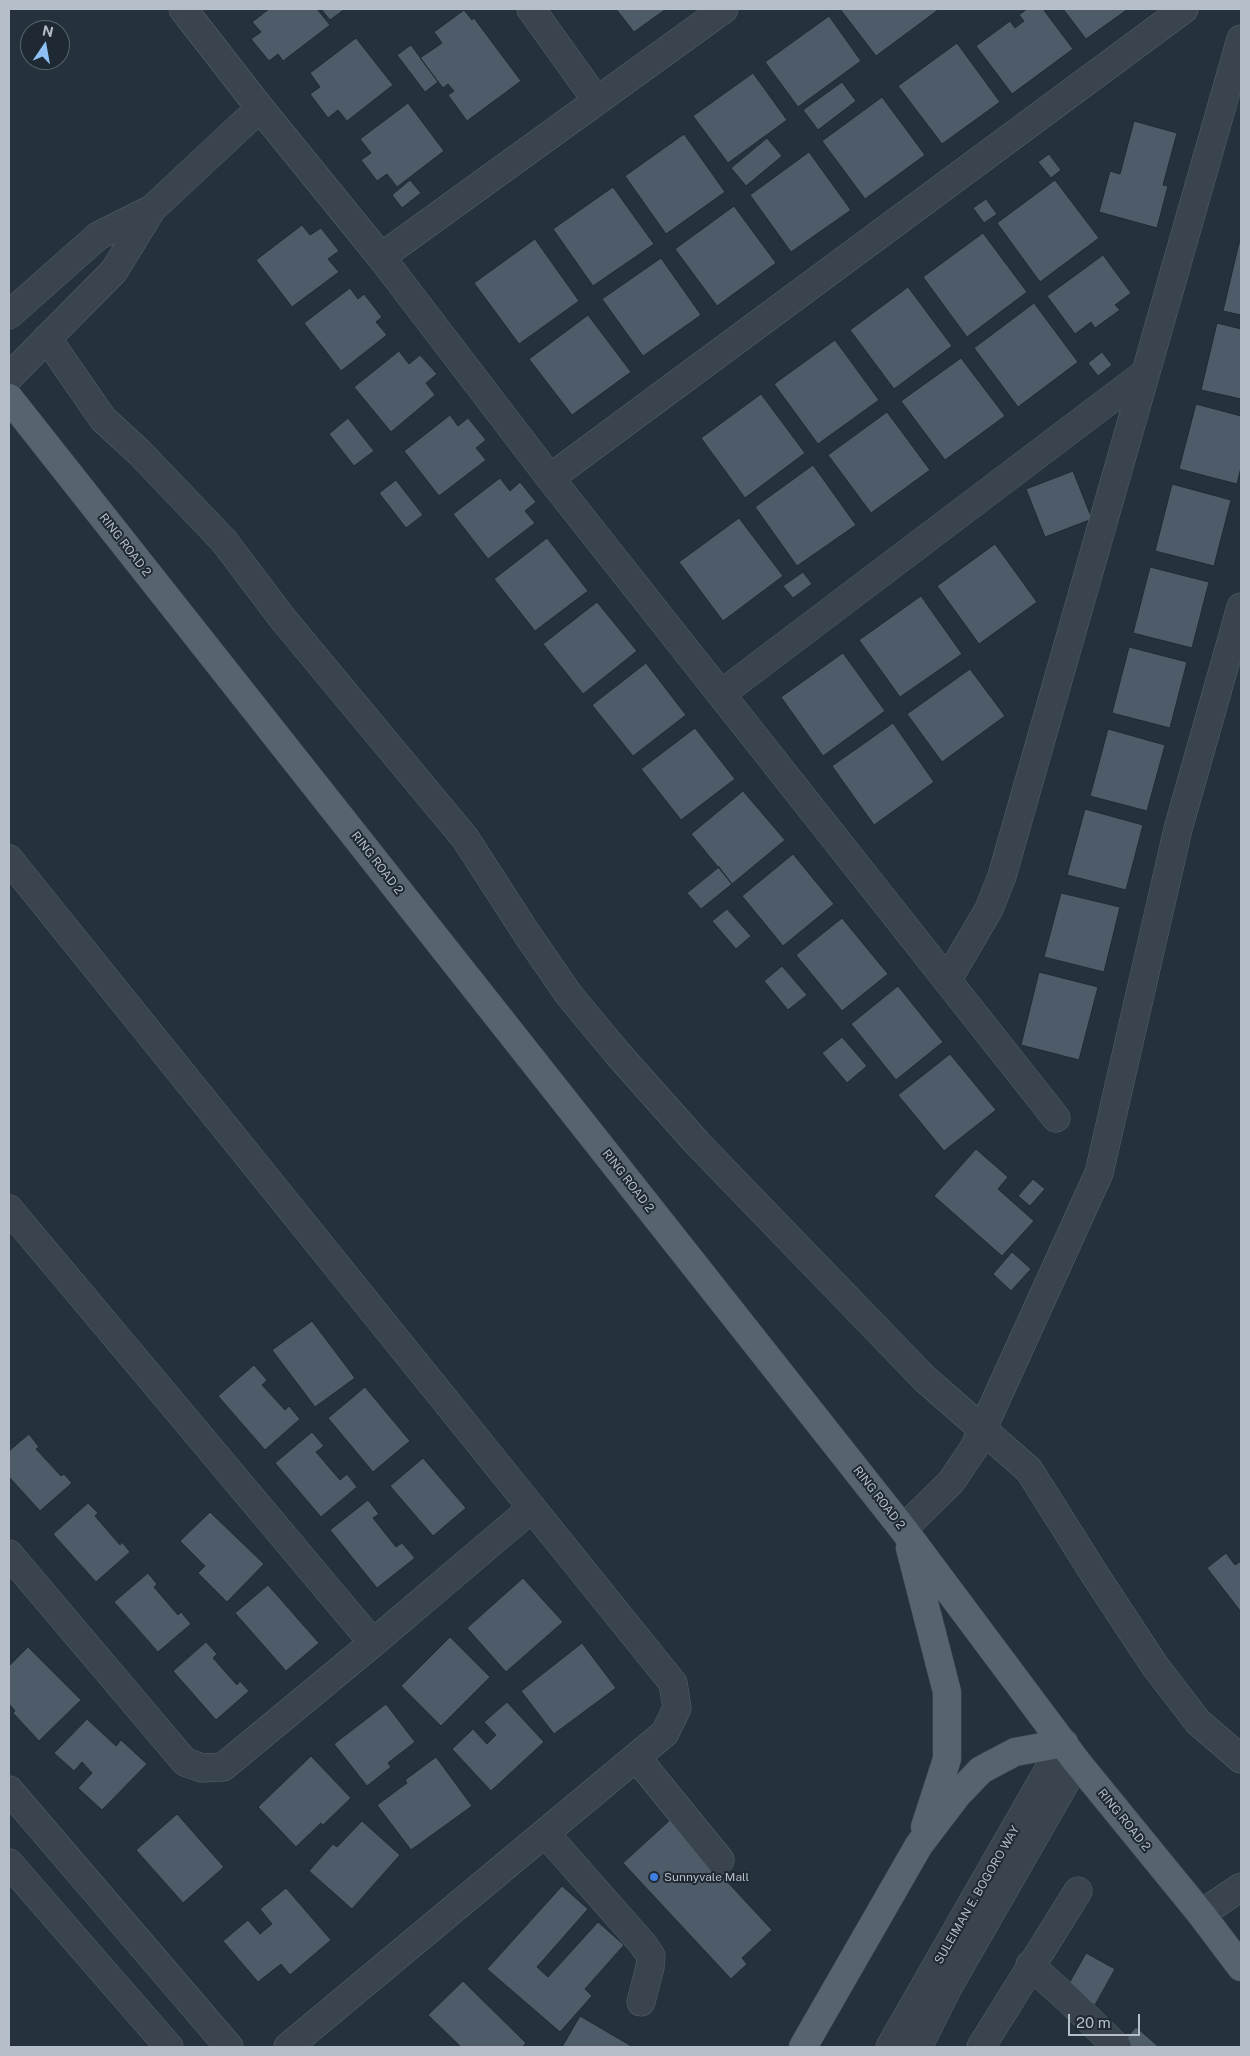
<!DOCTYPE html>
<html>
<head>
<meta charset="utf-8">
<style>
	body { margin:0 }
	#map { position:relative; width:1250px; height:2056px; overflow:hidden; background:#25323e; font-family:"Public Sans",sans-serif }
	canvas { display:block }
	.frame { position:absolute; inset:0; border:10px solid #b5bec9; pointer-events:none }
	.north { position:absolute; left:20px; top:20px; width:50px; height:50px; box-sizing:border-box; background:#1e2933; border:1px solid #5a656f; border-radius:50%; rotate:12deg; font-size:14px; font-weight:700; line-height:20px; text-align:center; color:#b5bec9 }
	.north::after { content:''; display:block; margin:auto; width:18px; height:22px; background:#8ec0f5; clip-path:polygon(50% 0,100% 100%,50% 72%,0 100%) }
	.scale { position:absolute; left:1068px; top:2014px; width:72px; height:22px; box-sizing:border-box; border:2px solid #b5bec9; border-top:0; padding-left:6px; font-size:15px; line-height:18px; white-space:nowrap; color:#b5bec9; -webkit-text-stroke:4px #1e2933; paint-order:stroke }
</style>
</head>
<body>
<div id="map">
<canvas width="1250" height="2056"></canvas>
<div class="frame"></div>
<div class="north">N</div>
<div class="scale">20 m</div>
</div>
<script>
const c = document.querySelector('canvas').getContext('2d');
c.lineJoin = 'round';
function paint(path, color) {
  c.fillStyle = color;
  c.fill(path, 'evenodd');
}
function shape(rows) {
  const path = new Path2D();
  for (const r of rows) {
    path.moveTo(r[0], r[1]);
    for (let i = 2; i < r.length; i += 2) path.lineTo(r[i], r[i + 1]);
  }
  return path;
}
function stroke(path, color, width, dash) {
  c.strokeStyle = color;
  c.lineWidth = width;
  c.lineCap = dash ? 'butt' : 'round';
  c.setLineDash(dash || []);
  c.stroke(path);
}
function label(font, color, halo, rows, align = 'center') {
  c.font = font + ' "Public Sans",sans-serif';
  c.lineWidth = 4;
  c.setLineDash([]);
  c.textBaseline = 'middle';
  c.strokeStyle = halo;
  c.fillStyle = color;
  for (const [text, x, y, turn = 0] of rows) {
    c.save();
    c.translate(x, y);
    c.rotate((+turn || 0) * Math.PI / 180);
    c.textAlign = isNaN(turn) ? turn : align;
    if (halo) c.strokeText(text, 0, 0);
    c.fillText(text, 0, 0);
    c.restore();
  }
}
const building = shape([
	[269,9,317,9,330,25,283,61,278,54,269,61,251,39,261,32,252,22,269,9],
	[321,9,345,9,330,20,321,9],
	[616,9,666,9,634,32,616,9],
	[840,9,937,9,938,10,876,56,840,9],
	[1027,9,1043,9,1073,49,1012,94,976,46,1010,21,1015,28,1024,21,1019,15,1027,9],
	[1063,9,1128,9,1086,39,1063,9],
	[464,10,472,20,474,18,521,81,467,121,448,95,454,91,448,84,443,88,420,58,442,43,434,32,464,10],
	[829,16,861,61,798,107,765,62,829,16],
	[356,38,393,85,347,121,338,110,328,118,310,94,320,87,310,73,356,38],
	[957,43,1000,102,942,144,898,86,957,43],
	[411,45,438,82,425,92,397,55,411,45],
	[753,73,787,120,728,163,693,116,753,73],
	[842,82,856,101,818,130,803,110,842,82],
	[882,97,925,155,865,199,822,141,882,97],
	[408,103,444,151,397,187,387,174,377,181,361,160,371,153,360,139,408,103],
	[1134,121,1177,133,1163,185,1168,186,1157,228,1099,212,1110,171,1120,174,1134,121],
	[684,134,725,192,666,234,625,176,684,134],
	[767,138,782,156,746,186,731,168,767,138],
	[809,152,851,210,791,252,750,195,809,152],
	[1049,154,1061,170,1051,178,1038,162,1049,154],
	[410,180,421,193,402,208,392,195,410,180],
	[1055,180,1099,238,1040,282,997,223,1055,180],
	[613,187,654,244,593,286,553,229,613,187],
	[986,199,997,214,984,223,973,208,986,199],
	[734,206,776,263,717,306,675,249,734,206],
	[302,225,310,235,321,228,339,251,328,259,339,272,292,307,256,260,302,225],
	[983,233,1027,292,967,337,923,277,983,233],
	[535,239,579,301,519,344,474,283,535,239],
	[1239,243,1241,243,1241,315,1223,311,1239,243],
	[1103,255,1131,293,1115,305,1120,310,1095,328,1091,322,1075,334,1047,296,1103,255],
	[661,258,701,315,643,356,602,299,661,258],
	[908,287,952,346,894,389,850,330,908,287],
	[350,288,358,299,364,294,382,317,376,322,387,335,341,371,304,323,350,288],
	[1034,303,1078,362,1018,407,974,348,1034,303],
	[588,315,631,372,572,415,529,359,588,315],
	[1217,323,1241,329,1241,399,1201,390,1217,323],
	[835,340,879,400,818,444,774,384,835,340],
	[399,351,409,364,420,355,437,374,426,383,435,395,391,432,354,387,399,351],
	[1102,352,1112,365,1098,376,1088,363,1102,352],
	[961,358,1005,416,945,460,901,401,961,358],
	[761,394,805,453,745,498,701,438,761,394],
	[1196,404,1241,416,1241,467,1237,484,1179,469,1196,404],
	[887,412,930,470,871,513,828,455,887,412],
	[450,415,458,426,468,418,486,440,476,448,486,460,439,496,404,451,450,415],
	[348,418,374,451,354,466,329,434,348,418],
	[813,465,856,525,797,566,755,507,813,465],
	[1073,471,1092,519,1045,537,1026,489,1073,471],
	[500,478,510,491,520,482,536,502,525,511,535,523,488,559,453,514,500,478],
	[396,480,423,515,406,528,379,493,396,480],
	[1172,484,1231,500,1214,566,1155,551,1172,484],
	[739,518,783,576,723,621,679,562,739,518],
	[547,538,588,591,535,631,494,579,547,538],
	[995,544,1037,602,979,644,937,586,995,544],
	[1150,567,1209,582,1192,648,1133,633,1150,567],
	[803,572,812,584,793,598,783,586,803,572],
	[921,596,962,654,900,697,859,640,921,596],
	[597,602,637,651,583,694,543,644,597,602],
	[1129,647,1187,662,1170,728,1112,713,1129,647],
	[843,653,885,711,823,756,781,697,843,653],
	[646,663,686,715,633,756,592,705,646,663],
	[970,669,1005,716,942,762,907,714,970,669],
	[893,723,934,782,874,825,832,766,893,723],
	[695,728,735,779,681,820,641,769,695,728],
	[1108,729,1165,745,1147,811,1090,796,1108,729],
	[743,791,785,840,732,884,691,834,743,791],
	[1085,809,1143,825,1126,890,1067,875,1085,809],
	[793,854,834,904,783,946,742,896,793,854],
	[719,867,732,884,701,909,687,893,719,867],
	[1061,893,1120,907,1104,972,1044,957,1061,893],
	[727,909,751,936,736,949,712,921,727,909],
	[842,918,888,974,842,1011,796,955,842,918],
	[782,966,807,995,788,1010,764,981,782,966],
	[1039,972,1098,987,1079,1060,1021,1045,1039,972],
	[898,986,943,1042,896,1080,851,1024,898,986],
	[842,1037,867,1066,847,1083,822,1053,842,1037],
	[950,1054,996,1110,944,1151,898,1095,950,1054],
	[976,1149,1008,1177,998,1189,1034,1221,1002,1256,934,1196,976,1149],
	[1033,1179,1045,1189,1030,1206,1018,1196,1033,1179],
	[1012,1252,1031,1269,1011,1291,993,1274,1012,1252],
	[312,1321,355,1378,315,1407,272,1350,312,1321],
	[254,1365,267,1380,262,1385,285,1410,289,1406,300,1419,265,1450,218,1396,254,1365],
	[365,1387,410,1441,373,1472,328,1418,365,1387],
	[312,1432,324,1446,316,1452,340,1480,347,1474,357,1487,321,1517,275,1463,312,1432],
	[29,1434,39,1447,36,1449,61,1476,64,1474,72,1483,40,1511,9,1477,9,1451,29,1434],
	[423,1458,466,1508,433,1536,390,1486,423,1458],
	[368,1500,379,1514,373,1518,396,1547,402,1543,415,1558,377,1588,330,1530,368,1500],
	[88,1503,98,1513,95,1516,120,1545,122,1542,130,1552,96,1582,53,1534,88,1503],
	[210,1512,264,1564,227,1602,198,1573,205,1566,180,1541,210,1512],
	[1226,1553,1235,1565,1241,1561,1241,1612,1207,1568,1226,1553],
	[148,1573,157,1584,154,1587,178,1615,181,1612,191,1624,158,1652,114,1602,148,1573],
	[523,1578,563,1622,506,1672,467,1628,523,1578],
	[268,1585,319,1643,286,1671,235,1613,268,1585],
	[450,1637,490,1677,441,1726,401,1686,450,1637],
	[206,1642,217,1654,213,1658,237,1685,240,1681,249,1691,216,1720,173,1671,206,1642],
	[582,1643,616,1688,554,1734,521,1691,582,1643],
	[28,1647,81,1700,39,1741,13,1713,15,1711,9,1704,9,1666,28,1647],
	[507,1702,544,1742,491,1791,452,1749,473,1729,487,1744,496,1735,484,1722,507,1702],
	[386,1704,415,1742,388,1763,391,1767,367,1786,334,1744,386,1704],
	[87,1719,116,1746,121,1740,147,1764,102,1810,78,1788,92,1773,82,1762,74,1771,54,1753,87,1719],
	[311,1756,351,1798,323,1825,321,1823,296,1847,258,1807,311,1756],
	[436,1757,472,1806,411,1850,377,1805,407,1783,405,1780,436,1757],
	[177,1814,224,1867,183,1903,136,1850,177,1814],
	[670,1820,772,1930,742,1958,747,1964,731,1979,623,1863,670,1820],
	[362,1821,400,1855,352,1909,309,1871,333,1844,337,1847,362,1821],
	[562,1886,588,1909,537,1967,548,1977,598,1922,624,1945,585,1989,592,1996,560,2032,487,1969,562,1886],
	[286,1888,331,1940,290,1975,281,1964,258,1982,223,1941,248,1920,260,1934,272,1924,260,1909,286,1888],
	[1086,1953,1115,1969,1095,2005,1066,1989,1086,1953],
	[463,1981,526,2043,522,2047,461,2047,428,2015,463,1981],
	[580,2016,633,2047,562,2047,580,2016],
	[1136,2027,1159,2047,1131,2047,1124,2041,1136,2027]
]);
paint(building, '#4e5b68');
stroke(building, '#202b35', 1);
const minor = shape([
	[183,9,260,108,381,257],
	[531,9,597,101],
	[724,9,381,257,550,478,1056,1118],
	[9,315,98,236,152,209],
	[47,338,103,419,140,453,224,541,283,619,465,838,527,934,569,995,618,1054,698,1144,925,1379,1029,1470,1097,1578,1155,1666,1198,1722,1241,1759],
	[9,377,114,271,152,209,260,108],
	[550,478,1184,9],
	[721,694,1144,374],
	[9,859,673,1683,677,1708,665,1733,288,2047],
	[948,979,989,909,1002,876,1241,39],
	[9,1209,373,1643],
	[903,1529,951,1482,974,1448,1099,1173,1178,829,1241,607],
	[9,1554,185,1762,202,1768,223,1767,373,1643,532,1508],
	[636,1757,720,1860],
	[9,1790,229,2047],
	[545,1833,642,1943,651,1956,650,1967,641,2002],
	[9,1863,169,2047],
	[1201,1914,1241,1887],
	[1030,1965,1070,2001,1117,2047],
	[890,2047,1064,1743],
	[918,2047,948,1987,1077,1762],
	[981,2047,1078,1891]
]);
const major = shape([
	[9,398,903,1529,1077,1762,1201,1914,1241,1967],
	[910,1548,947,1692,947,1759,925,1827],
	[803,2047,919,1845,957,1795,981,1770,1015,1752,1064,1743]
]);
stroke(minor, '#57616c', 29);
stroke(major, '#424d57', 29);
stroke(minor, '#39444e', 28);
stroke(major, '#57636e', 28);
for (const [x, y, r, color] of [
	[654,1877,5,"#3f7fe0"]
]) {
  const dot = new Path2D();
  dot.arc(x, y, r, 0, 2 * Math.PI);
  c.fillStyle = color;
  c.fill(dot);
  stroke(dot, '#1e2933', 2);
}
label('12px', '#b5bec9', '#1e2933', [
	["RING ROAD 2",125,545,52],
	["RING ROAD 2",377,863,52],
	["RING ROAD 2",628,1181,52],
	["RING ROAD 2",879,1498,52],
	["RING ROAD 2",1124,1820,51],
	["SULEIMAN E. BOGORO WAY",977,1895,-60]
]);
label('12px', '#b5bec9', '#1e2933', [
	["Sunnyvale Mall",664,1877]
], 'left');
</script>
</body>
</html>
